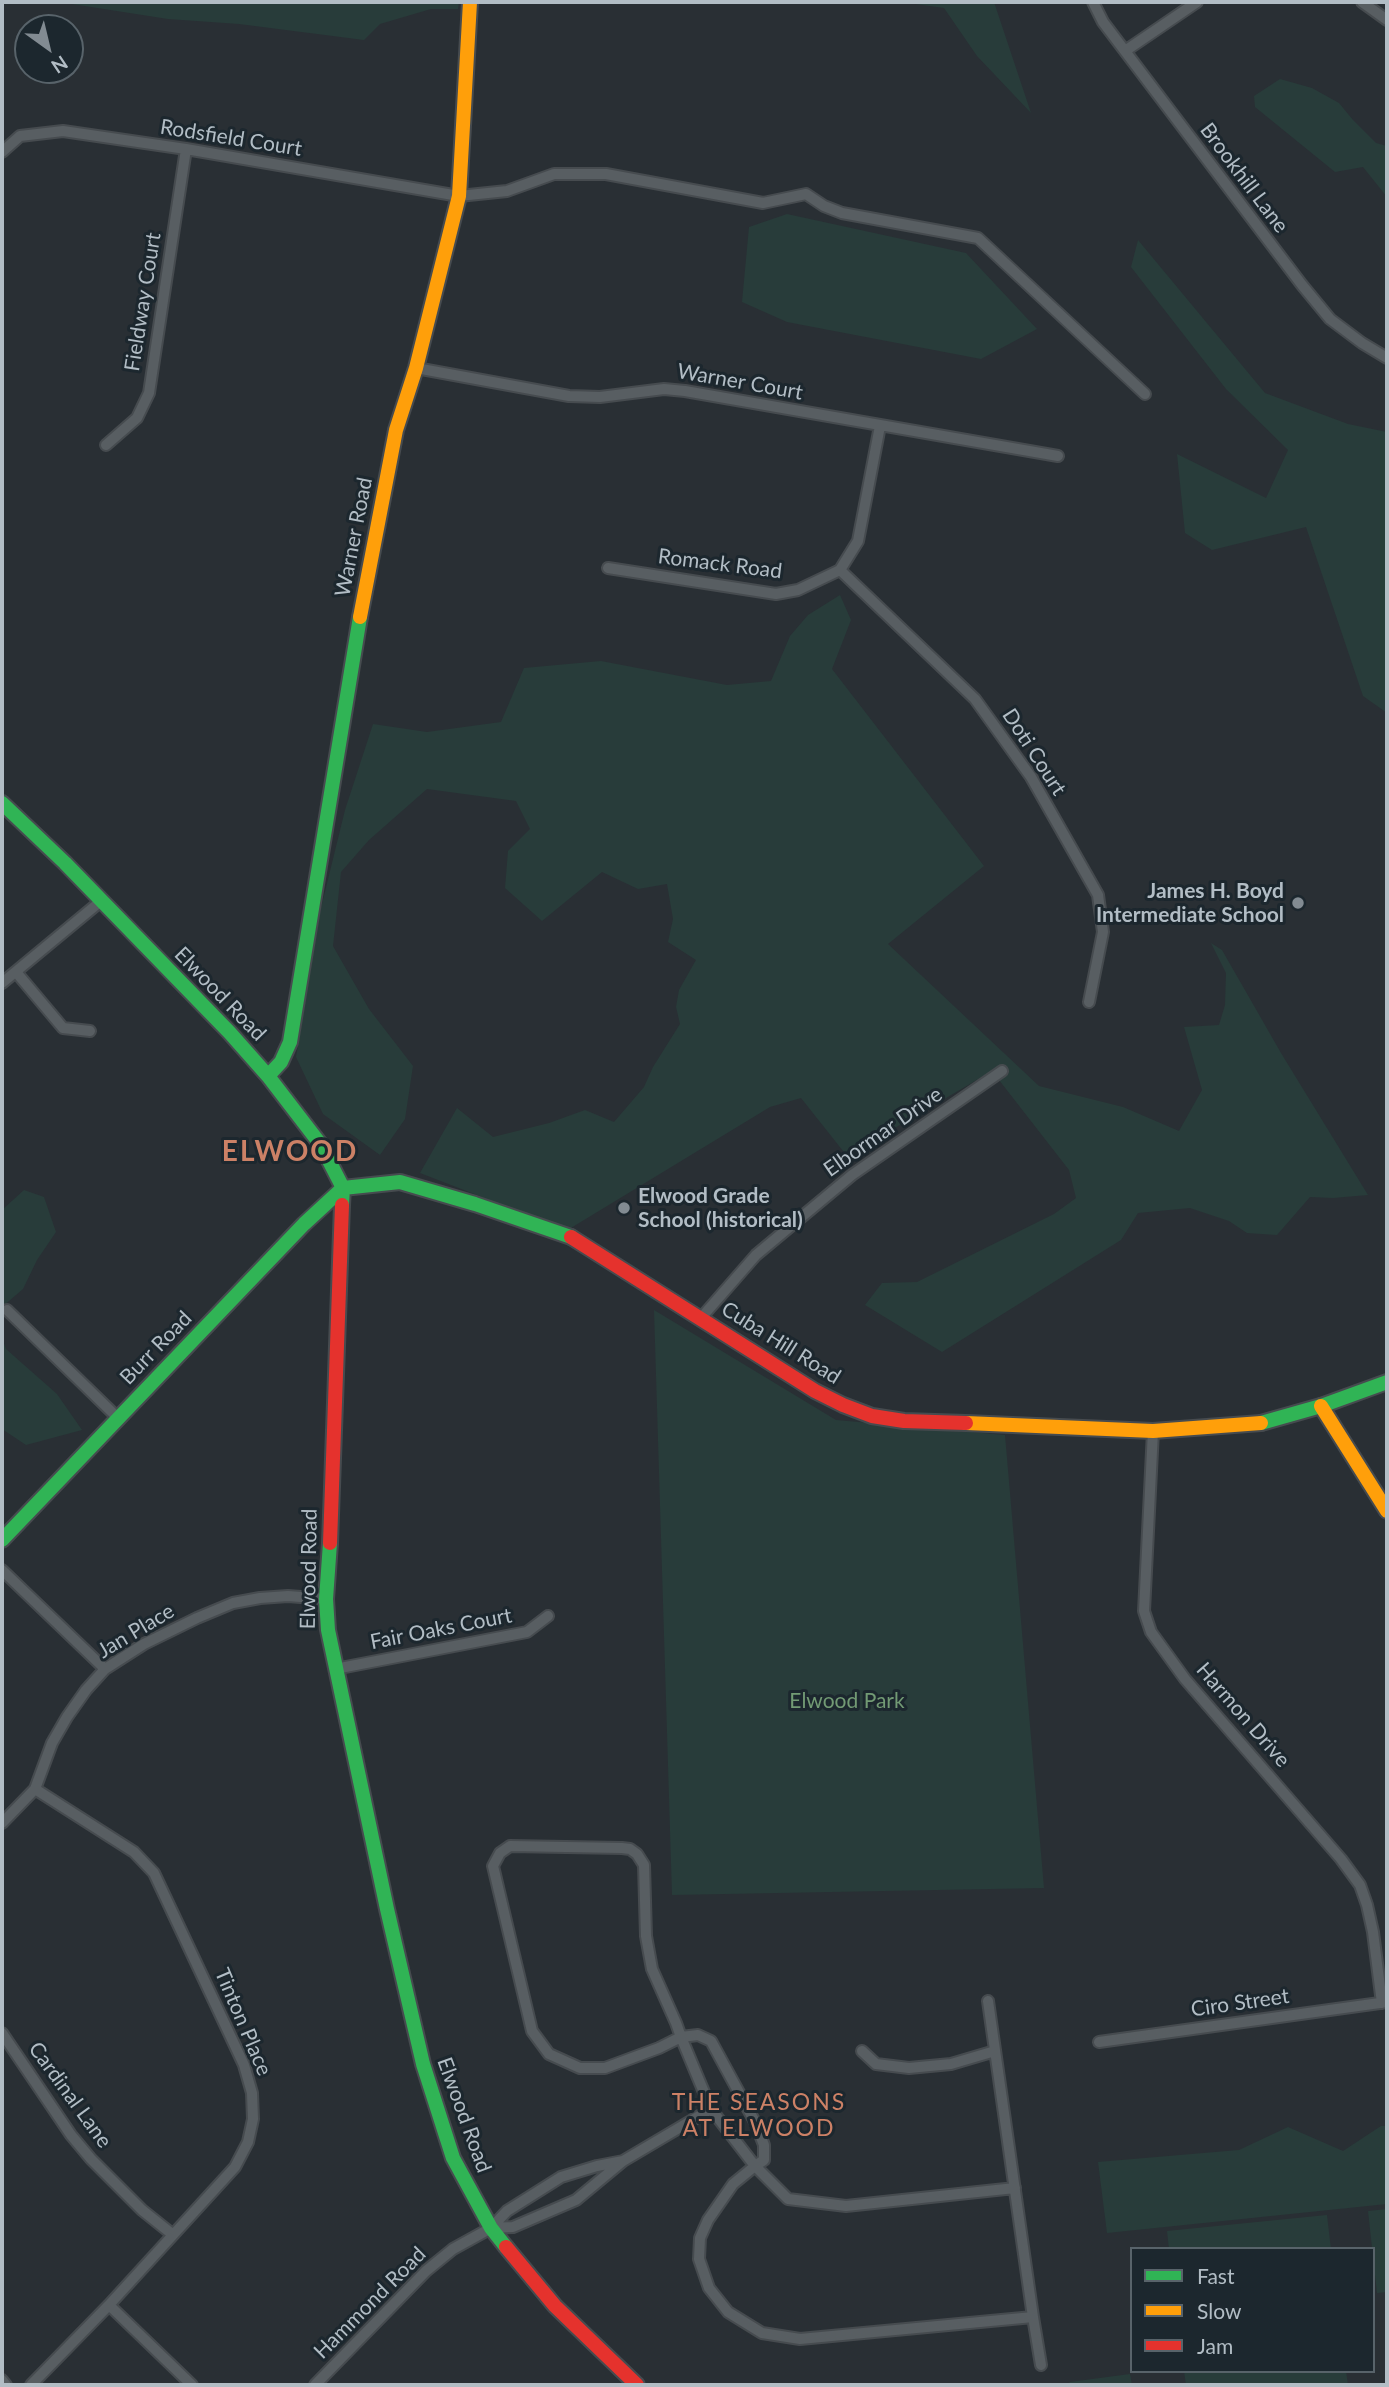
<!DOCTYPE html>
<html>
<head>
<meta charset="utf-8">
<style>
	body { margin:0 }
	#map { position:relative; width:1389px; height:2387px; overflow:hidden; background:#292f34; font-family:Lato,sans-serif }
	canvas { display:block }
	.frame { position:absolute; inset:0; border:4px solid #b2bdc5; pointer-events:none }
	.legend { position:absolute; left:1130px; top:2247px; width:245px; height:126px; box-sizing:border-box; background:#1c272e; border:2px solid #58636a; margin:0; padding:9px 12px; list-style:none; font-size:21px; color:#b2bdc5 }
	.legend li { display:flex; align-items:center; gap:14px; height:35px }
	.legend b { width:35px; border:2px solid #58636a }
	.north { position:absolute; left:14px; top:14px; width:70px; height:70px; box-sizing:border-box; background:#1c272e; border:2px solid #58636a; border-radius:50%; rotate:146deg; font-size:19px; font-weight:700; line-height:28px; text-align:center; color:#b2bdc5 }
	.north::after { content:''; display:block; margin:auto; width:24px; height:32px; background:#828b92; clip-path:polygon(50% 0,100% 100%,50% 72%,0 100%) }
</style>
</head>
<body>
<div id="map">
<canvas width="1389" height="2387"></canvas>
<div class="frame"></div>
<ul class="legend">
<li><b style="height:9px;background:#30b455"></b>Fast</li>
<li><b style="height:9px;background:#ff9f0a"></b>Slow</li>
<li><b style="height:9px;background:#e5322d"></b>Jam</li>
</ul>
<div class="north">N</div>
</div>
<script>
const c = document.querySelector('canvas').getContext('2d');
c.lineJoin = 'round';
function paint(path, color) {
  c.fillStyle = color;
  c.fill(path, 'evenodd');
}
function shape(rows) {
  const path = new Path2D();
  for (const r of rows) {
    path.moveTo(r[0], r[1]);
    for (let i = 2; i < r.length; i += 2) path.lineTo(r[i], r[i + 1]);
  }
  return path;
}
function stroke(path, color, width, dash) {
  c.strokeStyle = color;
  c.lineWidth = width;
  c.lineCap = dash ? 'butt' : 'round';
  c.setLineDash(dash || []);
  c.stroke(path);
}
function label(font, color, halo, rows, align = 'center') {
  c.font = font + ' Lato,sans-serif';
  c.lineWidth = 6;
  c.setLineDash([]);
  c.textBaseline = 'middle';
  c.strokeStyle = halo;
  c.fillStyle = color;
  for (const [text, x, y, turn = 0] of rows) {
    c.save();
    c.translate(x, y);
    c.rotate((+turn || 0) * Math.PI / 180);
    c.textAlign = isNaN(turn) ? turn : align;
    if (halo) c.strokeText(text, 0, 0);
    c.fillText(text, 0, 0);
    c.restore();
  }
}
paint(shape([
	[59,2,459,2,458,9,431,9,380,24,364,40,239,24,168,19],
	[901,2,994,2,1031,113,977,56,944,8],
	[1280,79,1312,88,1339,103,1353,120,1376,143,1387,146,1387,197,1363,167,1335,172,1255,107,1254,96],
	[787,214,966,253,1037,329,981,359,787,322,742,302,749,227],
	[1138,240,1265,393,1348,424,1387,432,1387,713,1363,696,1306,527,1212,550,1185,533,1177,454,1266,498,1288,450,1226,389,1131,267],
	[840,595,851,620,832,669,984,866,888,944,1039,1086,1123,1107,1179,1131,1202,1090,1184,1027,1219,1025,1225,1005,1226,973,1211,943,1222,950,1281,1053,1368,1195,1333,1198,1310,1197,1277,1235,1247,1233,1229,1221,1190,1208,1138,1213,1121,1240,942,1352,865,1305,882,1283,917,1282,1054,1214,1076,1198,1069,1170,992,1071,847,1156,801,1098,770,1107,561,1234,482,1197,420,1173,457,1108,493,1137,549,1123,585,1110,614,1122,644,1087,653,1067,680,1024,676,1007,679,990,696,960,668,942,673,919,667,884,638,889,602,872,542,921,505,888,508,851,530,829,516,801,427,789,369,840,341,872,333,946,369,1009,413,1066,405,1119,380,1155,323,1114,296,1057,320,912,345,810,373,724,427,732,501,722,524,668,601,661,727,685,771,681,790,636,808,615],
	[24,1190,44,1197,56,1232,37,1260,23,1289,2,1307,2,1210],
	[654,1310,836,1420,1005,1435,1044,1888,672,1895],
	[2,1338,6,1349,57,1394,82,1430,26,1445,2,1429],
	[1381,2126,1387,2126,1387,2204,1107,2233,1098,2162,1239,2150,1288,2127,1343,2151],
	[1387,2209,1387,2292,1377,2293,1368,2211],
	[1327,2215,1331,2249,1169,2249,1167,2231],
	[1184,2371,1346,2371,1348,2385,1186,2385],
	[1130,2374,1132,2385,1067,2385,1070,2382]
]), '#283c3a');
const street = shape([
	[1093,2,1103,22,1302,285,1330,319,1362,343,1387,358],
	[1362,2,1387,20],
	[1125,51,1197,2],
	[2,152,20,136,63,131,186,149,459,196,507,191,554,174,606,174,763,203,806,194,824,206,842,213,978,238,1145,394],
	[416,368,569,396,600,397,664,389,685,391,1058,456],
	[106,445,137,418,149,393,186,149],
	[608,568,776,594,798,590,840,570,858,541,880,426],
	[840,570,975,699,1031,777,1098,895,1103,932,1089,1002],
	[16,972,63,1028,90,1031],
	[2,983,101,901],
	[7,1310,118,1418],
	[701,1318,756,1255,852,1175,1002,1071],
	[1153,1431,1144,1611,1151,1632,1185,1679,1341,1859,1360,1885,1367,1905,1373,1932,1382,2003],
	[2,1570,105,1669],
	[335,1669,527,1632,548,1616],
	[2,1823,35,1789,52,1743,67,1717,86,1690,105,1669,144,1644,197,1618,233,1603,260,1598,288,1596,326,1599],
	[988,2001,1033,2317],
	[2,2033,71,2135,91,2159,142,2210,172,2234],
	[1099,2042,1387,2002],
	[862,2051,876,2064,909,2068,951,2064,995,2051],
	[1015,2188,846,2206,788,2199,755,2166,764,2160,764,2145,755,2122,711,2041,698,2035,681,2037,659,2048,605,2068,580,2068,549,2054,532,2031,493,1866,500,1853,510,1846,622,1848,630,1849,637,1854,644,1865,646,1936,652,1969,676,2023,681,2037,711,2109,755,2166,733,2184,708,2220,700,2238,699,2259,709,2288,728,2312,762,2333,800,2339,1033,2317,1041,2365],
	[491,2228,513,2227,576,2200,623,2161,711,2109],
	[109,2305,192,2385],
	[2,2380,6,2385],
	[31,2385,109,2305,235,2167,248,2142,253,2119,252,2093,244,2065,154,1873,134,1852,35,1789],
	[315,2385,426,2271,453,2249,491,2228,507,2211,561,2177,597,2166,623,2161]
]);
const fast = shape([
	[2,803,65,863,230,1033,268,1076,321,1145,343,1188,342,1205],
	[268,1076,281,1062,290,1042,360,617],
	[1261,1423,1321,1406,1387,1382],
	[2,1540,304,1224,343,1188,400,1182,475,1204,571,1237],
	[330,1543,326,1599,328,1630,387,1909,423,2064,453,2158,491,2228,506,2247]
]);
const slow = shape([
	[360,617,396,430,416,368,459,196,470,2],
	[1321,1406,1387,1511],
	[966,1423,1153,1431,1261,1423]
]);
const jam = shape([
	[571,1237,815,1391,843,1405,872,1416,904,1421,966,1423],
	[330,1543,342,1205],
	[506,2247,555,2306,637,2385]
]);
stroke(street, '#464b4f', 14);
stroke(fast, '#464b4f', 18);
stroke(slow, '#464b4f', 18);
stroke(jam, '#464b4f', 18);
stroke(street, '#585e62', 10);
stroke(fast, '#30b455', 14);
stroke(slow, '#ff9f0a', 14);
stroke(jam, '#e5322d', 14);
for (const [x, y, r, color] of [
	[1298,903,7,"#828b92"],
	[624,1208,7,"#828b92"]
]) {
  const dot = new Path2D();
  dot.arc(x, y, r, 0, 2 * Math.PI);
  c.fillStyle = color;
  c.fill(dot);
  stroke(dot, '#1c272e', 2.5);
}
label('21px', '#b2bdc5', '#1c272e', [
	["Rodsfield Court",231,138,9],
	["Brookhill Lane",1244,178,53],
	["Fieldway Court",143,302,-81],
	["Warner Court",740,382,10],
	["Warner Road",354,537,-79],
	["Romack Road",720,564,7],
	["Doti Court",1034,752,57],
	["Elwood Road",220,994,46],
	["Elbormar Drive",883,1132,-35],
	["Cuba Hill Road",781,1343,32],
	["Burr Road",156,1348,-46],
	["Elwood Road",309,1569,-89],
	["Fair Oaks Court",441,1629,-11],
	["Jan Place",136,1631,-31],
	["Harmon Drive",1243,1715,49],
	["Ciro Street",1240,2003,-8],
	["Tinton Place",243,2022,67],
	["Cardinal Lane",70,2095,54],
	["Elwood Road",464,2115,70],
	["Hammond Road",370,2303,-45]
]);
label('bold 21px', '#b2bdc5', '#1c272e', [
	["James H. Boyd",1284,891],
	["Intermediate School",1284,915],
	["Elwood Grade",638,1196,"left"],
	["School (historical)",638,1220,"left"]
], 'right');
label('21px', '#729a74', '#1c272e', [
	["Elwood Park",847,1701]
]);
c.letterSpacing = '2px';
label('23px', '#cc8166', '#1c272e', [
	["THE SEASONS",759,2103],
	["AT ELWOOD",759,2129]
]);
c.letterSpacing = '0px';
c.letterSpacing = '2px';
label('bold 28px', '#cc8166', '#1c272e', [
	["ELWOOD",290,1152]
]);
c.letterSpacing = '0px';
</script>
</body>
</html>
